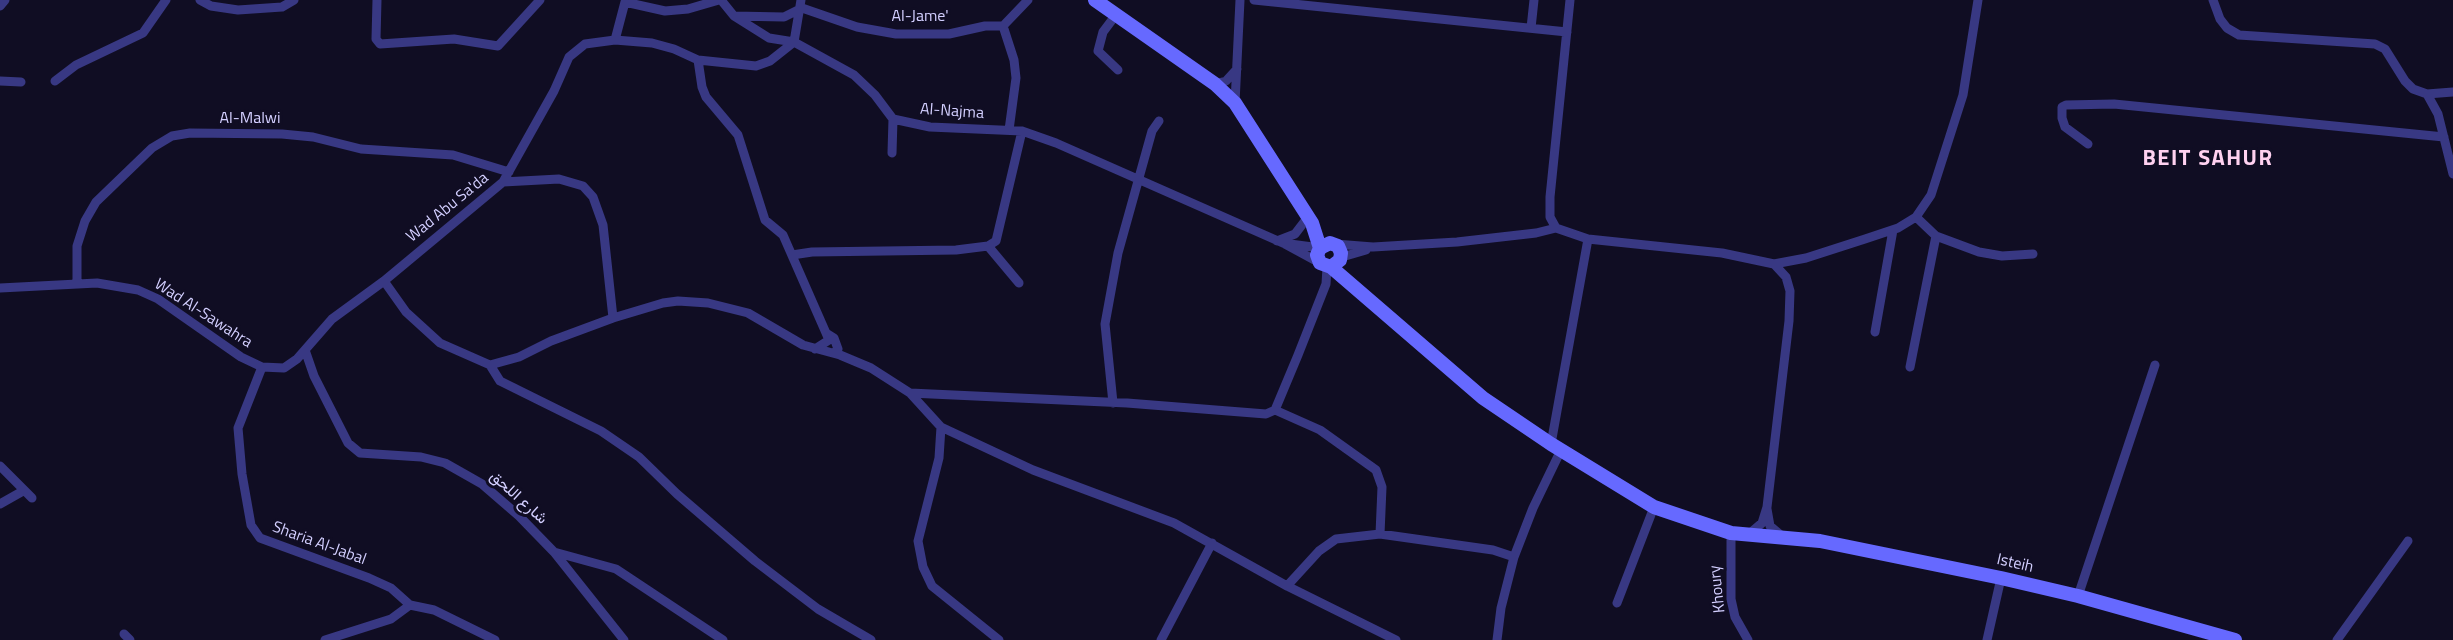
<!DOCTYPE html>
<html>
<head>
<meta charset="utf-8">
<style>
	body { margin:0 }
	canvas { display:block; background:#100d23 }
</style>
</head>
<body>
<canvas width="2453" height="640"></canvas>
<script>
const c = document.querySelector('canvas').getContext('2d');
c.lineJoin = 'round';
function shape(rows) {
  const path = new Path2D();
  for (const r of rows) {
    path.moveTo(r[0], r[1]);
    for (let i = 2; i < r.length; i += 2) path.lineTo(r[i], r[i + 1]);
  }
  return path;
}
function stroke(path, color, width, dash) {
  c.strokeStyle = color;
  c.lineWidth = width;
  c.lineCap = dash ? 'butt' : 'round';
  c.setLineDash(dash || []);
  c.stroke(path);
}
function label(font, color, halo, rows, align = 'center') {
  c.font = font + ' "Titillium Web",Vazirmatn,sans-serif';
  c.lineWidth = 6;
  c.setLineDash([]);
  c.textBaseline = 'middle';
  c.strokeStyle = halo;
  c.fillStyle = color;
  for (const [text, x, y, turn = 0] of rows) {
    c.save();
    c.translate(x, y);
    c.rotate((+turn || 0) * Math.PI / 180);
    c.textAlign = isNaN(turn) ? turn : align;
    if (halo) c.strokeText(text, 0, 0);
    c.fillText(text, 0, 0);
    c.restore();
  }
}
stroke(shape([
	[200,0,211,6,238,10,282,7,294,0],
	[377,0,376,39,380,44,454,39,498,46,540,0],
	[721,0,734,16,769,38,794,42,854,75,875,95,893,119,930,127,1022,131,1056,143,1285,244,1320,263],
	[1254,0,1567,32],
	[1570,0,1550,197,1550,217,1556,228,1588,239,1722,253,1774,264,1786,277,1790,291,1789,321,1767,507,1762,523,1748,535],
	[2213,0,2220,19,2227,28,2239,35,2375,44,2385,49,2405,81,2413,89,2427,94,2453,92],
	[0,6,5,0],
	[734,16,784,17,802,8,857,27,896,34,949,34,985,26,1003,26],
	[1115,16,1103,32,1098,51,1118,70],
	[1003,26,1014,60,1016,78,1009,130],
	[1003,26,1028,0],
	[1531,28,1534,0],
	[615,40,625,2,665,11,688,9,719,0],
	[698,60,702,87,706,97,738,135,765,220,783,235,826,333,829,340,815,349],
	[0,81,21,82],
	[55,81,76,65,143,33,166,0],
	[1215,84,1226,81,1237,69],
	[2427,94,2438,114,2453,174],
	[1235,103,1240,0],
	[2088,144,2065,127,2062,118,2062,107,2066,105,2114,104,2444,137],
	[892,153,893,119],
	[503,182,559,179,583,186,593,197,603,225,613,318],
	[1916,217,1936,236,1979,252,2002,256,2033,254],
	[1277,241,1295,234,1308,217],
	[1290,244,1320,248],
	[1335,244,1373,247,1457,242,1536,233,1556,228],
	[988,246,1019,283],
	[792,255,812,252,956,250,988,246,996,241,1022,131],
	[1342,257,1366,250],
	[1774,264,1806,258,1865,239,1898,228,1916,217,1931,195,1963,95,1978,0],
	[384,281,406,312,440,343,490,365,519,357,551,341,613,318,663,303,678,301,708,303,748,313,803,345,840,355,871,368,910,393,941,427,1033,470,1174,523,1287,586],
	[77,283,77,246,85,221,96,202,152,148,172,136,190,133,282,134,313,137,361,149,453,155,509,172],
	[0,288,97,283,138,290,158,299,241,357,262,367,284,368,297,359,332,319,384,281,503,182,554,91,569,57,585,44,615,40,652,43,674,49,698,60,756,66,770,61,794,42,801,0],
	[1875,332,1893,230],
	[826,333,834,338,838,349,834,353],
	[305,350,314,376,348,443,360,453,421,457,445,463,482,484,519,516,554,552,624,640],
	[490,365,500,381,601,431,639,457,677,494,755,561,818,609,871,640],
	[262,367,238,428,242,474,251,525,260,538,369,578,391,588,410,605,391,619,325,640],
	[1910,367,1936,236],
	[910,393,1127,403,1266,414,1275,410,1298,355,1326,284,1327,267],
	[1113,403,1105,324,1118,253,1152,131,1159,121],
	[1275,410,1320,430,1376,470,1382,487,1380,534],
	[941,427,939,458,918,541,923,567,932,586,999,640],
	[1551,444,1588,239],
	[0,466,32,498],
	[0,504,23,491],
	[1767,509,1770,526,1783,537],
	[1731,533,1731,599,1735,617,1748,640],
	[554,552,616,569,723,640],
	[2078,596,2155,365],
	[1617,603,1654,507],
	[410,605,434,610,495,640],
	[124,634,130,640],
	[1161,640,1212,543],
	[1396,640,1287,586,1319,551,1336,539,1380,534,1493,550,1514,557],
	[1497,640,1501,608,1514,557,1533,508,1561,450],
	[1987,640,2001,578],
	[2337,640,2408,541]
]), '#383883', 9);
stroke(shape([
	[1095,0,1215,84,1235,103,1312,223,1320,248,1317,255,1320,263,1331,267,1340,260,1341,253,1338,246,1330,243,1320,248],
	[1331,267,1483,398,1551,444,1654,507,1731,533,1820,541,2001,578,2078,596,2235,640]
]), '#6669ff', 14);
label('16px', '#d3cfff', '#100d23', [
	["Al-Jame'",920,17],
	["Al-Najma",952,112,4],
	["Al-Malwi",250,119],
	["Wad Abu Sa'da",448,208,-39],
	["Wad Al-Sawahra",203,314,33],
	["شارع اللحق",518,498,42],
	["Sharia Al-Jabal",319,544,20],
	["Isteih",2015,564,13],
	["Khoury",1718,589,-96]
]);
c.letterSpacing = '1.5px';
label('bold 22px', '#ffd1f0', '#100d23', [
	["BEIT SAHUR",2208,160]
]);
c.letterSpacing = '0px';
</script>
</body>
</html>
